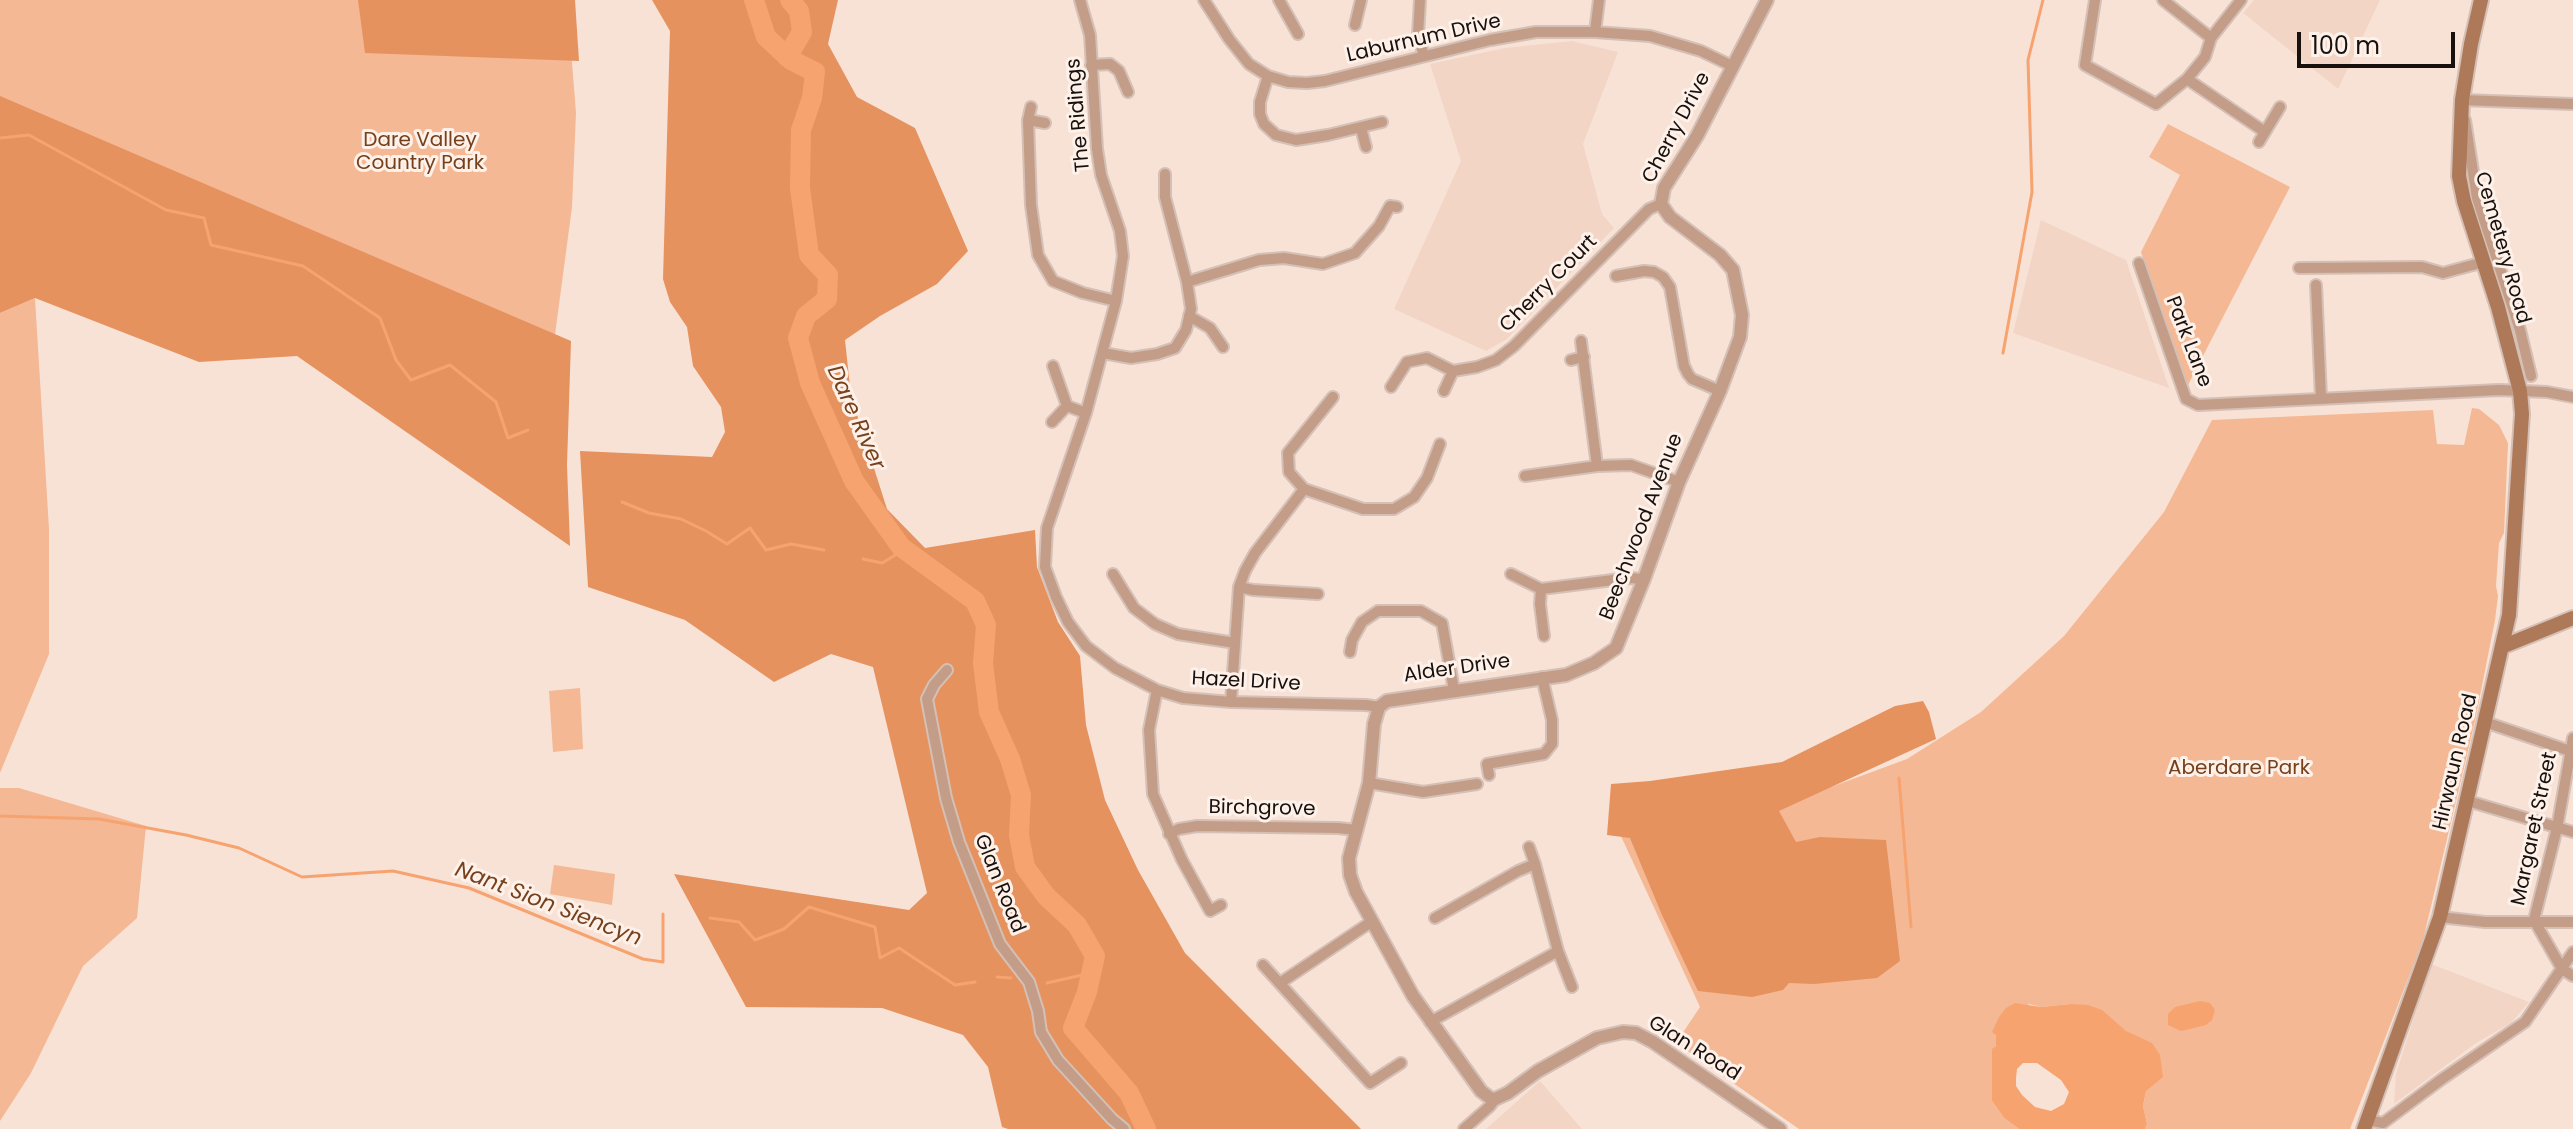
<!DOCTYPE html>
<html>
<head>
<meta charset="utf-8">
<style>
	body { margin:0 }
	#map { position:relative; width:2573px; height:1129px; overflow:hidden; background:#f8e2d6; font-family:Poppins,sans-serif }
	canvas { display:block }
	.scale { position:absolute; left:2297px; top:32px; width:158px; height:36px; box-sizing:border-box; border:4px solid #17100c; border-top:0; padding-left:10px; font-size:24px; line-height:28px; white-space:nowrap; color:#17100c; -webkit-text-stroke:6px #fef1ea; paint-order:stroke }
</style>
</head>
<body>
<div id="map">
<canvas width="2573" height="1129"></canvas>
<div class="scale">100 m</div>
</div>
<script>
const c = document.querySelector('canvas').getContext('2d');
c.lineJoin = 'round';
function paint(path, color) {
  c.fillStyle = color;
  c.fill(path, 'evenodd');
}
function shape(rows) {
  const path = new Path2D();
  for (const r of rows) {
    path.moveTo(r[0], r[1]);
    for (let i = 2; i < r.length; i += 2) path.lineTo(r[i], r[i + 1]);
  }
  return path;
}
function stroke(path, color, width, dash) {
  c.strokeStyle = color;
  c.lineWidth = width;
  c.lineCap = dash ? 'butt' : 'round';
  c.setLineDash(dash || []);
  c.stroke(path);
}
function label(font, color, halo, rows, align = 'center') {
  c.font = font + ' Poppins,sans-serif';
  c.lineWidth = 6;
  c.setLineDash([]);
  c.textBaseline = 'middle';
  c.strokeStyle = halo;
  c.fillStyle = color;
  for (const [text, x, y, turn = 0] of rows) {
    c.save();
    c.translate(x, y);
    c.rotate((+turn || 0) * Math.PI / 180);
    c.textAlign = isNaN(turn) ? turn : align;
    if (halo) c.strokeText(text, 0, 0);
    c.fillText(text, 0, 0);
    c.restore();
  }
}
paint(shape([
	[2254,0,2380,0,2338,89,2243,13],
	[1572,41,1618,52,1583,144,1602,214,1614,228,1507,339,1486,351,1394,309,1461,161,1430,64,1505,48],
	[2041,220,2126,260,2169,388,2013,333],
	[2431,964,2529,1002,2511,1023,2476,1043,2394,1104,2396,1074],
	[1540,1081,1582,1129,1486,1129]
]), '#f2d5c5');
paint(shape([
	[0,0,567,0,576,113,572,207,552,357,0,138],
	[2168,124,2290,187,2187,387,2141,252,2180,175,2149,157],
	[35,298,49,529,49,654,0,773,0,313],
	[2472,408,2479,409,2499,425,2508,443,2504,533,2499,543,2496,586,2498,596,2495,620,2475,721,2423,940,2350,1129,2145,1129,2147,1124,2143,1106,2146,1091,2126,1031,2070,1004,2041,1007,2029,1004,1996,1034,1996,1046,1993,1049,1992,1101,2004,1118,2019,1129,1799,1129,1676,1043,1700,1007,1620,834,1804,797,1907,759,1981,712,2064,636,2164,512,2212,420,2433,410,2437,444,2464,445],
	[580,688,583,749,553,752,549,691],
	[0,788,19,788,146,826,137,918,83,966,31,1073,0,1121],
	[554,865,615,874,612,905,550,894]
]), '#f4b894');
paint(shape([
	[358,0,575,0,579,61,365,53],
	[652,0,838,0,828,44,857,97,915,128,968,251,937,284,880,316,845,340,851,396,887,509,925,548,1035,530,1037,567,1058,622,1080,656,1086,725,1105,800,1138,870,1185,953,1361,1129,1008,1129,1002,1127,988,1067,963,1035,882,1008,746,1007,674,874,909,910,927,893,873,667,831,654,774,682,685,620,588,587,580,451,712,457,725,432,721,407,693,366,687,327,670,302,663,279,670,31],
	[0,96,571,341,567,465,570,546,297,356,199,362,35,298,0,313],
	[1923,701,1929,712,1936,739,1779,811,1796,842,1820,837,1886,840,1900,961,1877,978,1814,984,1789,983,1783,990,1752,997,1698,991,1662,915,1630,838,1607,835,1611,784,1650,781,1782,762,1895,706]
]), '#e5925f');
paint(shape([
	[2200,1001,2210,1003,2215,1010,2212,1020,2206,1025,2181,1031,2168,1025,2168,1014,2175,1007],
	[2015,1003,2041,1007,2070,1004,2088,1005,2102,1010,2126,1031,2152,1043,2160,1055,2163,1077,2146,1091,2143,1106,2147,1124,2145,1129,2019,1129,2004,1118,1992,1101,1992,1049,1996,1046,1996,1035,1992,1032,1999,1017,2006,1008],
	[2023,1063,2037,1063,2061,1080,2069,1092,2064,1104,2051,1111,2035,1107,2022,1095,2016,1086,2016,1078,2017,1069]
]), '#f7a370');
stroke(shape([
	[0,138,29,135,166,210,204,218,211,245,303,266,380,318,396,360,411,380,450,365,496,402,508,438,528,430],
	[2003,353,2032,192,2028,60,2043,0],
	[622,502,649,513,681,519,706,531,727,544,750,528,766,550,791,544,824,550],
	[863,559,882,563,894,556,901,547],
	[1899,778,1911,927],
	[0,816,99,819,186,835,239,848,302,877,393,871,469,888,643,959,663,962,663,914],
	[710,918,739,922,755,940,784,929,809,907,875,927,880,958,899,948,955,985,975,982],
	[997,977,1011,978],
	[1047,983,1091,973]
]), '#f7a370', 3);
stroke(shape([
	[754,0,766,37,791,60,815,72,812,98,801,130,800,188,809,255,828,275,827,299,806,316,798,338,810,383,854,481,901,547,975,601,986,625,983,663,989,712,1010,759,1021,795,1019,835,1025,867,1046,896,1077,925,1095,956,1087,992,1073,1028,1129,1093,1146,1129],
	[787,57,802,32,799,11,790,0]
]), '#f7a370', 20);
const minor = shape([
	[1080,0,1090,35,1097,149,1101,175,1120,231,1123,256,1116,301,1086,413,1047,528,1045,567,1056,597,1068,622,1086,646,1115,668,1157,690,1183,698,1231,702,1366,705,1379,707],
	[1204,0,1229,39,1249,64,1268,76,1288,82,1307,83,1325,81,1490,40,1536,32,1595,32,1650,36,1701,51,1732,66],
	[1279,0,1298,34],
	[1420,0,1418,35,1424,56],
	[2095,0,2085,65,2156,104,2187,79,2205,57,2211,38,2241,0],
	[2163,0,2211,38],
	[1355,25,1361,0],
	[1595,32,1599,0],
	[1091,65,1110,64,1119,71,1128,92],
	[1268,76,1260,102,1260,114,1264,124,1276,135,1296,140,1328,135,1382,122],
	[2187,79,2265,132],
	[2462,100,2573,104],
	[1031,107,1028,120,1031,205,1038,255,1053,281,1083,293,1116,301],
	[1028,120,1045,123],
	[2465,120,2477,198,2520,330,2531,376],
	[1361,128,1366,147],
	[2259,142,2280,107],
	[2139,263,2186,399,2198,405,2499,390,2547,392,2573,397],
	[2299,268,2422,267,2443,273,2484,262],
	[1616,276,1644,271,1654,272,1663,277,1670,287,1684,366,1688,374,1692,379,1720,391],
	[1187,282,1259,260,1284,258,1323,264,1355,253,1379,226,1390,206,1397,207],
	[2316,285,2321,398],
	[1189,316,1210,328,1223,347],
	[1581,341,1597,466],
	[1103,353,1131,358,1157,354,1175,348,1186,330,1191,309,1187,282,1165,197,1165,174],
	[1571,360,1584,357],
	[1053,366,1067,406,1086,413],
	[1391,387,1407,362,1427,358,1453,371,1477,367,1496,360,1514,346,1649,209,1661,204],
	[1444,391,1453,371],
	[1333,397,1288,453,1289,472,1304,489,1363,509,1394,509,1414,497,1427,478,1440,444],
	[1052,422,1067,406],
	[1525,476,1597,466,1631,465,1679,482],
	[1113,574,1134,608,1155,624,1178,634,1235,643],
	[1511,574,1541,589,1629,578,1644,579],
	[1239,587,1253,590,1318,594],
	[1541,589,1540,604,1544,636],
	[1350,652,1352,640,1362,622,1378,611,1421,611,1442,623,1454,690],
	[947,670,934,685,927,699,946,798,959,842,1000,944,1029,982,1038,1011,1041,1032,1058,1060,1112,1119,1124,1129],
	[1157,690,1149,730,1153,794,1182,860,1210,911,1221,905],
	[1231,702,1239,587,1245,571,1255,553,1304,489],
	[2485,722,2573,752],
	[2573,738,2557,828,2534,920,2562,969,2573,976],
	[1489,775,1487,764,1544,754,1552,744,1552,720,1542,677],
	[1369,783,1423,792,1477,784],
	[2468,801,2573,832],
	[1169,834,1179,829,1197,826,1338,828,1356,830],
	[1529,847,1535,864,1558,951,1572,987],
	[2440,917,2485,922,2573,922],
	[1435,918,1518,871,1535,864],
	[1263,965,1370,1083,1401,1063],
	[1280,983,1371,922],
	[1430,1022,1558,951],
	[2367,1120,2383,1123,2442,1079,2525,1022,2573,952],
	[1464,1129,1490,1106,1495,1099]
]);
const tertiary = shape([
	[1767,0,1697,136,1664,188,1661,204,1670,217,1720,255,1733,270,1742,315,1740,337,1720,391,1679,482,1644,579,1616,648,1594,663,1566,675,1387,701,1379,707,1374,724,1369,783,1349,858,1350,875,1356,892,1413,996,1481,1091,1490,1098,1495,1099,1508,1093,1538,1071,1597,1038,1623,1032,1636,1033,1653,1042,1780,1129]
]);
const secondary = shape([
	[2504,646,2573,618],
	[2364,1129,2440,917,2509,615,2522,414,2520,391,2498,307,2464,201,2459,176,2462,100,2471,44,2481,0]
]);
stroke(minor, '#d4c0b6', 14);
stroke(tertiary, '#d4c0b6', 16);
stroke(secondary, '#d4c0b6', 18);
stroke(minor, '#c39d87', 10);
stroke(tertiary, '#c39d87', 12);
stroke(secondary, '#ae7958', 14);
label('20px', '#17100c', '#fef1ea', [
	["Laburnum Drive",1424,39,-13],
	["The Ridings",1079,115,-95],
	["Cherry Drive",1677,128,-62],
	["Cemetery Road",2502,248,74],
	["Cherry Court",1549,284,-45],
	["Park Lane",2188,342,69],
	["Beechwood Avenue",1642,527,-69],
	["Alder Drive",1457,669,-8],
	["Hazel Drive",1246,682,3],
	["Hirwaun Road",2456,762,-77],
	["Birchgrove",1262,809,1],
	["Margaret Street",2535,829,-78],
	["Glan Road",999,884,68],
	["Glan Road",1694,1049,32]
]);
label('20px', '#76401b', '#fef1ea', [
	["Dare Valley",420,141],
	["Country Park",420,164],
	["Aberdare Park",2239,769]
]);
label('italic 22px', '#77411c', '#fef1ea', [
	["Dare River",855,418,66],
	["Nant Sion Siencyn",548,905,21]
]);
</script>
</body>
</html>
